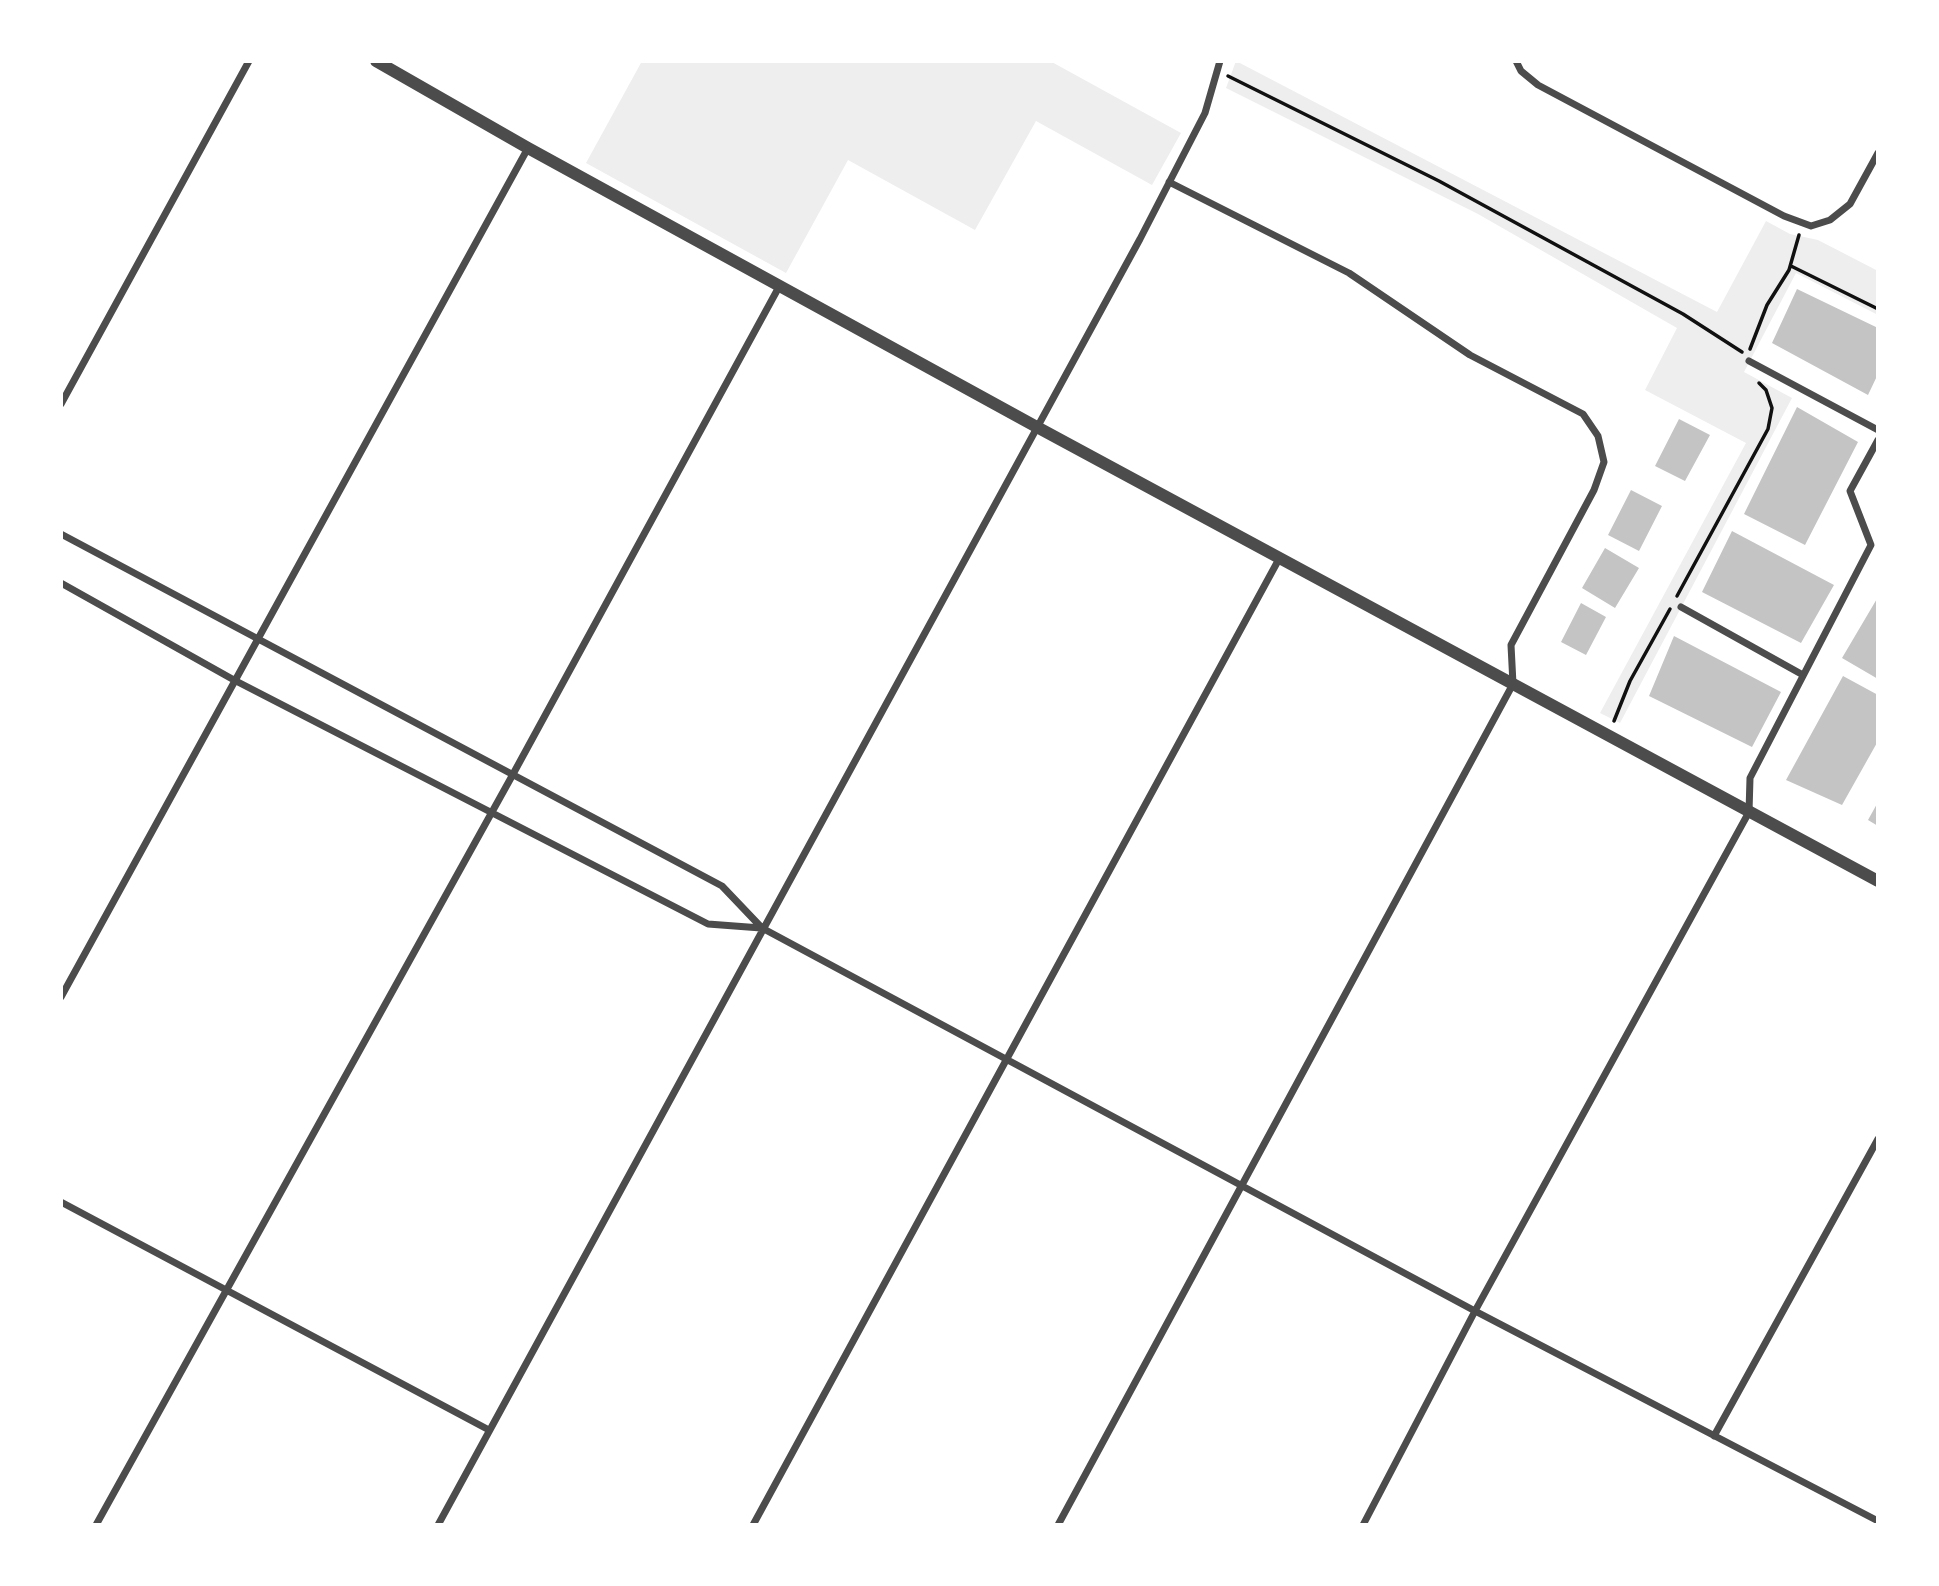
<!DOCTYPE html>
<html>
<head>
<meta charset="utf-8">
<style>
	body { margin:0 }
	#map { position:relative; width:1939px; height:1586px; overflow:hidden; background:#fff; font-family:Manrope,sans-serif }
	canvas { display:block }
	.frame { position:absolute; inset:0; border:63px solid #fff; pointer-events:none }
</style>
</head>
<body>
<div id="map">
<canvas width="1939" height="1586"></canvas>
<div class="frame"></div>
</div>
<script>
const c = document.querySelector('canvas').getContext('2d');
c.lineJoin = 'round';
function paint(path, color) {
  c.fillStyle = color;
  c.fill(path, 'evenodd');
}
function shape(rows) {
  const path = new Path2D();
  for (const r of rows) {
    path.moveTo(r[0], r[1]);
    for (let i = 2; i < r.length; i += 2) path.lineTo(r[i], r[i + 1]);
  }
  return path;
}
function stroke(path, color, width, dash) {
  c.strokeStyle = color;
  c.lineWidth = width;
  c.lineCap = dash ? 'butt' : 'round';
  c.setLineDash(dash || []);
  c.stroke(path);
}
paint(shape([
	[642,61,1050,61,1181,133,1152,185,1036,121,975,230,848,160,786,273,586,163],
	[1236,61,1717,312,1766,221,1790,234,1818,240,1878,271,1878,315,1796,273,1744,372,1792,398,1620,723,1600,713,1746,443,1645,390,1677,328,1478,214,1226,88]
]), '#eee');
paint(shape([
	[1797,289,1878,328,1878,374,1868,395,1772,343],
	[1797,407,1858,442,1805,545,1744,514],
	[1679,419,1710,435,1685,481,1655,466],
	[1631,490,1662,506,1639,551,1608,535],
	[1732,531,1834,585,1801,643,1702,592],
	[1605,548,1639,568,1615,608,1582,588],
	[1878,597,1878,679,1842,658],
	[1581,603,1606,617,1586,655,1561,642],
	[1674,636,1781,692,1752,747,1649,696],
	[1843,676,1878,695,1878,741,1842,805,1786,780],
	[1878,802,1878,826,1868,820]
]), '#c4c4c4');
stroke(shape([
	[1228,76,1439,181,1683,314,1742,352],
	[1791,266,1878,309],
	[1750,349,1767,305,1789,270,1799,235],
	[1677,596,1768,429,1772,408,1766,390,1759,383],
	[1614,721,1630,681,1670,609]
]), '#111', 3.5);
stroke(shape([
	[1516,61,1521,71,1538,85,1784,216,1811,226,1830,220,1850,204,1878,153],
	[1749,361,1878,430],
	[61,404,249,61],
	[61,534,722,886,762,928,1475,1311,1878,1521],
	[61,583,234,680,708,924,761,928],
	[1681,607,1803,675],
	[61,997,528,148],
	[61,1202,489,1430],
	[1714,1436,1878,1139],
	[96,1525,512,776,780,285],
	[438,1525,1140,239,1205,113,1220,61],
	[753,1525,1279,559],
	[1058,1525,1513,684,1511,645,1594,490,1604,462,1598,436,1583,414,1470,355,1349,273,1169,182],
	[1363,1525,1475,1311,1749,812,1750,778,1871,545,1850,491,1878,440]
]), '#4c4c4c', 7);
stroke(shape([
	[376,61,528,148,1035,426,1878,881]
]), '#4c4c4c', 12);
</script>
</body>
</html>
